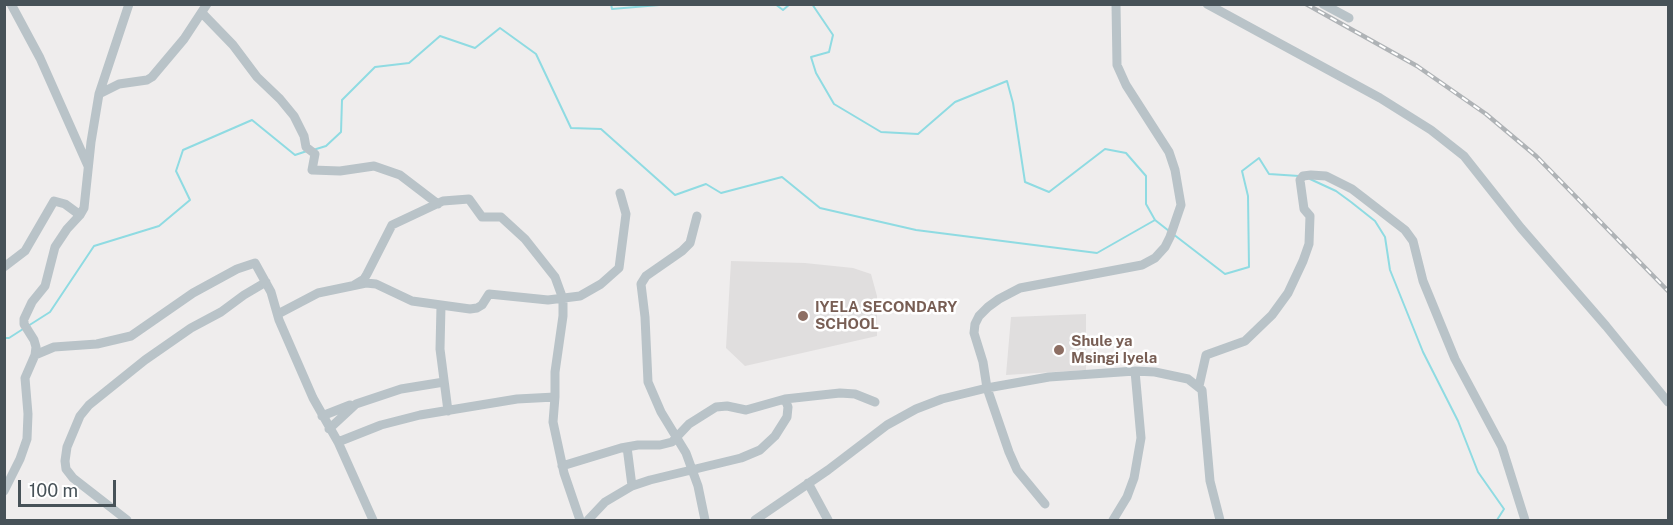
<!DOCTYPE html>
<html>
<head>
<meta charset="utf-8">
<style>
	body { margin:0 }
	#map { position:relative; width:1673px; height:525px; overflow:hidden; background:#efeded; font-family:"Public Sans",sans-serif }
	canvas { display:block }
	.frame { position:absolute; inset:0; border:6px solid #475258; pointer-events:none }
	.scale { position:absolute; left:18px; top:480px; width:98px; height:27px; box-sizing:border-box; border:3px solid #475258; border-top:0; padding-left:8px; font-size:18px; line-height:21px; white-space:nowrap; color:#475258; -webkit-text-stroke:4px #fff; paint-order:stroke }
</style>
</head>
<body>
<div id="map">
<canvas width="1673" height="525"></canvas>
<div class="frame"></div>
<div class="scale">100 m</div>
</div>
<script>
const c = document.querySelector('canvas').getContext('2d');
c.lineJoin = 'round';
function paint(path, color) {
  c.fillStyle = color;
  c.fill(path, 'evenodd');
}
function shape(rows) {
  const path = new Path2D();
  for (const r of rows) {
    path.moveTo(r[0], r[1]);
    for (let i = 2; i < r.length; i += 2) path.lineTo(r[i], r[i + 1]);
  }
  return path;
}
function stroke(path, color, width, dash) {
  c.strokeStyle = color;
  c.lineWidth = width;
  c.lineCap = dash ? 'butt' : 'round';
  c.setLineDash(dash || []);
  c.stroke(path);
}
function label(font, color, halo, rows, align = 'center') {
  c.font = font + ' "Public Sans",sans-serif';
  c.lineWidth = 5;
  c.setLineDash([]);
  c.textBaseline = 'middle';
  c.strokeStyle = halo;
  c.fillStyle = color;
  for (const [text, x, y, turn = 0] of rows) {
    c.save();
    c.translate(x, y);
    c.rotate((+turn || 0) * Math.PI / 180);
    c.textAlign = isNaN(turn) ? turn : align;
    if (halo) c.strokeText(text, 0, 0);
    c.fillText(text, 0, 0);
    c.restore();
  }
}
paint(shape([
	[731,261,805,263,853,268,871,274,877,296,877,336,745,366,726,348],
	[1086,314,1086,370,1006,375,1011,317]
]), '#e0dede');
stroke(shape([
	[611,4,612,9,671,4],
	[775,4,783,10,790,4],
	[812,4,833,35,829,52,811,57,816,73,834,104,881,132,918,134,955,102,1007,81,1013,103,1025,182,1049,192,1105,149,1126,153,1146,176,1146,204,1155,220,1169,231],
	[313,150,326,146,341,132,342,100,375,67,409,63,440,36,475,48,500,28,536,54,571,128,601,129,675,195,706,184,721,193,782,177,820,208,916,230,1097,253,1155,220],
	[1310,179,1336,191,1351,202,1375,221,1385,237,1390,270,1423,352,1458,421,1478,472,1504,509,1497,520],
	[1173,234,1225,274,1249,267,1248,196,1242,171,1259,158,1269,174,1299,176],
	[28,326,50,312,94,246,159,226,190,200,176,171,183,150,252,120,295,155,307,151],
	[4,338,9,338,23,329]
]), '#8fdbe2', 2);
stroke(shape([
	[11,4,40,58,88,166],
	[1207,4,1380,98,1431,130,1464,156,1521,228,1606,326,1668,402],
	[1323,4,1349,18],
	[202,13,233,45,257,77,280,99,294,116,304,136,306,147,315,154,312,170,340,171,374,166,400,175,438,204],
	[99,94,119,84,147,80,152,77,184,39,207,4],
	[697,216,690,243,682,251,646,276,641,284,645,317,648,382,661,412,686,453,698,486,705,520],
	[4,267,25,251,54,201,65,204,80,215],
	[354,285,364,279,367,274,392,225,443,201,469,199,482,217,501,217,525,239,555,277,563,299,563,316,555,372,555,397,553,422,564,473,580,520],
	[441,306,440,349,448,411],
	[278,314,318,293,366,283,376,284,412,301,470,309,477,308,482,305,489,294,548,300,580,296,601,284,619,268,626,214,620,193],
	[35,355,54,347,97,344,131,336,193,293,237,269,255,263,271,292,279,320,313,398,338,442,373,520],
	[1199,386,1206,355,1245,341,1272,315,1288,293,1303,261,1309,244,1310,216,1304,209,1300,180,1303,176,1311,175,1326,176,1352,189,1365,199,1405,230,1413,241,1423,281,1455,359,1502,447,1525,520],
	[322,416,350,405],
	[329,429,356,404,401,389,444,382],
	[338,442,381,425,420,415,517,399,555,397],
	[627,447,632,486],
	[562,466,621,448,638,445,660,445,672,442,689,424,716,407,727,406,746,410,785,399,840,393,855,394,875,402],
	[808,483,828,520],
	[4,491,20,459,27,439,28,414,25,378,35,355,36,347,34,340,24,324,24,319,32,302,45,286,55,247,67,229,80,215,84,208,91,142,99,94,129,4],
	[1045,504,1017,470,1009,452,987,388,983,362,974,333,975,324,979,316,988,307,999,299,1020,288,1142,265,1155,258,1165,247,1170,237,1181,205,1175,170,1169,152,1126,85,1117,65,1116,4],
	[127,520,73,478,66,469,65,461,67,447,80,416,89,405,145,360,191,328,221,312,244,295,266,282],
	[588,520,605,502,632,486,650,480,741,458,760,450,775,436,787,417,788,407,785,399],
	[755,520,828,470,887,425,916,409,942,399,987,388,1049,377,1135,371,1155,372,1188,379,1202,390,1210,481,1220,520],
	[1113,520,1127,497,1134,478,1141,438,1135,371]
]), '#b9c3c8', 9);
const rail = shape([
	[1306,4,1417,66,1486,114,1536,156,1668,291]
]);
stroke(rail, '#afb3b6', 4.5);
stroke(rail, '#fff', 2, [7]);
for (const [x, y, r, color] of [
	[803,316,6,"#8d6e63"],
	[1059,350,6,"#8d6e63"]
]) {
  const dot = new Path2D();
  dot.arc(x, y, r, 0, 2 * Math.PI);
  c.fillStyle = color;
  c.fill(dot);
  stroke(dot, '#fff', 2);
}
label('bold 15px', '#785e54', '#fff', [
	["IYELA SECONDARY",815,307],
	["SCHOOL",815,324],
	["Shule ya",1071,341],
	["Msingi Iyela",1071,358]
], 'left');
</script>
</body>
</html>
